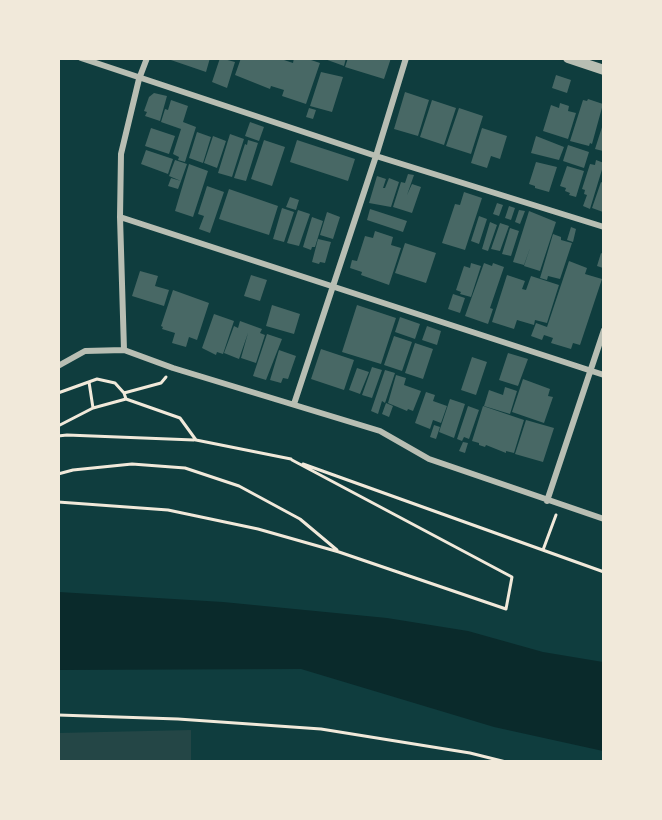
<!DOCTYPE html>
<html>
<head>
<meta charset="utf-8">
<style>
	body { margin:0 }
	#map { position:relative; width:662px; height:820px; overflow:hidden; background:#0f3d3e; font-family:"Noto Sans",sans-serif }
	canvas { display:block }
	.frame { position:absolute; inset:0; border:60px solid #f1e9da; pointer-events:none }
</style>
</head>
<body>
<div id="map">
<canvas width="662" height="820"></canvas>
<div class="frame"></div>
</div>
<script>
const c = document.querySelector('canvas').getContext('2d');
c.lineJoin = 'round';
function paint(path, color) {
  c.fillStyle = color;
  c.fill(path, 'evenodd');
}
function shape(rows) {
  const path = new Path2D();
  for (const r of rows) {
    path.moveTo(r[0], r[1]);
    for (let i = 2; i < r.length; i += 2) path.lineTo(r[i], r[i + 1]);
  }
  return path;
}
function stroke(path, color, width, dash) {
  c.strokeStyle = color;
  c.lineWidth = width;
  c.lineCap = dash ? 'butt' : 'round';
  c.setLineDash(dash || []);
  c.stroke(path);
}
paint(shape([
	[191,730,191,761,59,761,59,733]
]), '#244646');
paint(shape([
	[59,592,223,602,387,618,468,631,543,652,603,662,603,751,494,727,301,669,59,670]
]), '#0a2a2b');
paint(shape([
	[165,58,210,58,206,72],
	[220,58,235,62,227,88,212,82],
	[241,58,278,58,293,63,294,58,305,58,320,63,306,104,282,96,284,90,271,86,270,89,235,75],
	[322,58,346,58,344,66],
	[348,58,391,58,384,79,345,67],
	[321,72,343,77,332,112,310,106],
	[556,75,571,80,567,93,552,88],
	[405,92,429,100,418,136,394,129],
	[154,93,167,96,160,121,145,116,147,112,144,111,149,97],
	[588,99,603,104,592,144,590,143,589,146,570,141,583,100,587,101],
	[171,100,188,106,183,122,196,127,185,162,178,160,179,157,173,154,181,129,161,122,165,109,168,110],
	[432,100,456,108,444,145,420,137],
	[560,103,569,106,568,111,576,113,568,139,543,131,551,105,559,108],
	[309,108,316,110,313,119,306,117],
	[459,108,483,116,471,154,446,146],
	[250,122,264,127,259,141,245,136],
	[603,124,603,151,595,149],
	[151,128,175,136,169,154,145,146],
	[482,128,507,136,500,159,491,156,487,168,471,163],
	[197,132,211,137,203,163,189,158],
	[230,134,244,139,232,177,218,173],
	[213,136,226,141,217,168,204,163],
	[536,136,564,147,559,160,531,153],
	[248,140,258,143,246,181,234,178,245,144,247,145],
	[264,140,285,147,272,186,251,179],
	[297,140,355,159,348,181,290,162],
	[568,145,589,152,584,168,563,161],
	[146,150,173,159,168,174,141,164],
	[175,160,187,164,181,181,169,176],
	[596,160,604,163,590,209,583,206,587,195,584,194,585,190,582,189,590,164,595,165],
	[536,162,557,167,549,192,535,188,535,186,529,184],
	[189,164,208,171,193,217,175,211],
	[567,166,584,171,576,197,569,195,570,193,565,191,566,188,560,186],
	[408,174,414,175,407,195,412,184,421,187,412,213,393,207,401,182,405,183],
	[377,176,386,179,383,188,385,188,389,178,399,182,391,207,369,203],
	[171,178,181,181,178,189,168,186],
	[601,182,603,183,603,212,592,208],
	[207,186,224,192,210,233,199,229,204,216,198,214],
	[229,189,278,206,269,235,219,219],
	[464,192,482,198,465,250,442,243,455,204,460,205],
	[290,197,299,200,296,210,286,207],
	[497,203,503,205,499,216,493,214],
	[509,206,515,208,511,220,505,218],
	[282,208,294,212,284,242,273,239],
	[370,209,407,221,403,232,367,220],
	[298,210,310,214,299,246,287,243],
	[519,210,525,211,520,224,515,222],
	[529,211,556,222,540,271,524,266,530,248,524,265,513,262],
	[327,212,340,217,333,239,320,235],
	[479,216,487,219,479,244,471,241],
	[312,217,323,221,315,247,312,247,311,250,303,247],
	[490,222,497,225,488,251,482,249],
	[500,223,509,226,500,251,491,249],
	[571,227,576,229,573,242,567,240],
	[510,228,519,231,511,256,502,254],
	[375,231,393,237,391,245,401,248,389,285,361,275,362,272,350,268,352,260,357,261,365,236,373,238],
	[553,234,561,237,561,240,572,243,560,279,548,276,547,280,540,278],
	[318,239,331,242,325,263,320,262,319,264,312,262],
	[405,243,436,253,426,283,395,273],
	[601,253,603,254,603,268,597,266],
	[569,261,587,268,585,274,602,279,580,345,573,343,571,349,551,343,553,338,544,335,542,340,531,336,536,323,547,327],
	[471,263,481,266,471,297,460,294,461,292,456,290,464,266,470,268],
	[484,263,492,266,493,263,504,267,490,308,493,309,488,324,465,316],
	[140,271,158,276,155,286,169,290,164,306,132,296],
	[251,275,267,280,260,301,244,296],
	[507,275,525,281,522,289,526,290,531,276,559,285,547,323,535,320,534,325,517,320,514,329,492,322],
	[173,290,209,303,197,340,189,337,186,347,172,343,175,333,162,329,163,327,161,326],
	[453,294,465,298,460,313,448,309],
	[272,305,300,314,294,334,266,326],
	[357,305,396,318,381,364,342,352],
	[214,314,234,321,223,354,217,352,216,355,202,348],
	[400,317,420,324,415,339,395,332],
	[240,321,262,329,260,333,265,335,256,363,241,358,248,333,239,359,224,353,234,326,238,328],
	[427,326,441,331,437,345,422,340],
	[267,334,282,339,266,380,253,376],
	[394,336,412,342,402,371,384,365],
	[415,343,433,349,423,379,405,373],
	[321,349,354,360,344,390,311,379],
	[279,350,296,356,288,379,283,378,281,383,270,380],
	[508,353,528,359,518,386,499,380],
	[472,357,487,362,476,395,461,390],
	[372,367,382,370,372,398,362,395],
	[357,368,369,372,360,394,349,390],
	[385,370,395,373,385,403,382,401,378,414,371,411],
	[396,375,406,378,404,385,421,391,413,411,408,409,407,411,388,403],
	[523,379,550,389,548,396,553,397,544,423,512,412],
	[505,387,517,391,510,414,484,406,489,390,503,395],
	[426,392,435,395,433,401,447,406,441,423,433,420,430,429,415,423],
	[450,399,465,404,454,438,439,432],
	[386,403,393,406,389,417,382,414],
	[468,406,479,410,469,439,464,437,462,441,457,439],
	[483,406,524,420,514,453,506,451,506,453,486,445,485,447,479,445,479,443,472,441],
	[526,420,554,428,543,462,515,454],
	[434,425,440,427,436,439,430,437],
	[463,442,468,443,465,453,459,451]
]), '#486865');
stroke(shape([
	[89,382,93,408],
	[58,393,97,379,115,383,124,393,126,399,180,418,196,440,291,459],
	[124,393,161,383,166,377],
	[58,426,93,408,126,399],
	[58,436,67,435,194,440],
	[303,464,604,572],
	[58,474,73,470,132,464,185,468,239,486,300,519,337,550],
	[58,502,168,510,258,529,339,552,506,609,512,577,292,460],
	[543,550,556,515],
	[58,715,178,719,321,729,470,753,506,762]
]), '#f1e9da', 3);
stroke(shape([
	[81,58,376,156,604,227],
	[147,58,139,79,121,154,120,217,124,350,173,368,380,431,429,459,604,519],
	[120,217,604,375],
	[58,366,85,351,124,350],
	[294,404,376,156,406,58],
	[547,501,604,330]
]), '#b8beb3', 6);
stroke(shape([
	[568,58,604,70]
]), '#b8beb3', 10);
</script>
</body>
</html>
